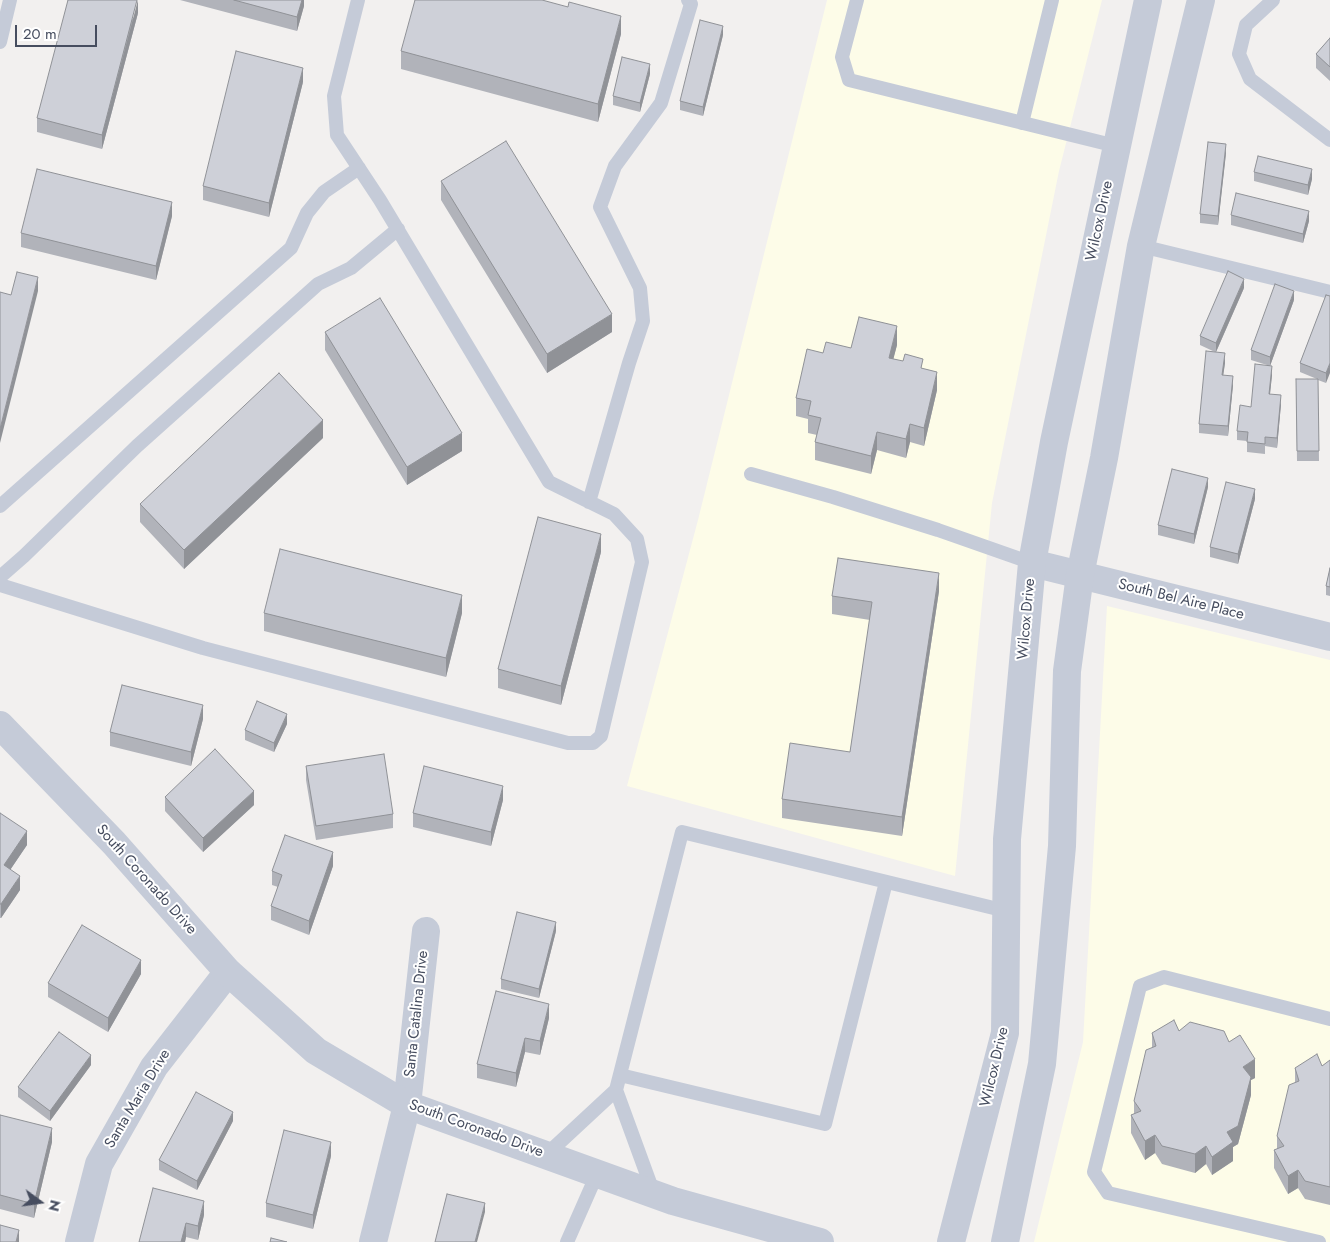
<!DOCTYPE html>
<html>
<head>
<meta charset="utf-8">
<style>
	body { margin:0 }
	#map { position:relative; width:1330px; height:1242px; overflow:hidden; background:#f2f0ef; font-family:Jost,sans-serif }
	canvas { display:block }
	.north { position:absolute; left:15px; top:1177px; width:50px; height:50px; -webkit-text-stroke:4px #fff; paint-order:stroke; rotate:104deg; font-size:14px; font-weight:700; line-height:20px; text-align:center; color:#464d5f }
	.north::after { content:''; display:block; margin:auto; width:18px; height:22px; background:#464d5f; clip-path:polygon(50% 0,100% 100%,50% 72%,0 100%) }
	.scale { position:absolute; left:15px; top:25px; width:82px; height:22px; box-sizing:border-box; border:2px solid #464d5f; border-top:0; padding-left:6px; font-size:15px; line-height:18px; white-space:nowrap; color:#464d5f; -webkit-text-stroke:4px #fff; paint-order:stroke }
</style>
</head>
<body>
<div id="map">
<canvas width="1330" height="1242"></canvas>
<div class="north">N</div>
<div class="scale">20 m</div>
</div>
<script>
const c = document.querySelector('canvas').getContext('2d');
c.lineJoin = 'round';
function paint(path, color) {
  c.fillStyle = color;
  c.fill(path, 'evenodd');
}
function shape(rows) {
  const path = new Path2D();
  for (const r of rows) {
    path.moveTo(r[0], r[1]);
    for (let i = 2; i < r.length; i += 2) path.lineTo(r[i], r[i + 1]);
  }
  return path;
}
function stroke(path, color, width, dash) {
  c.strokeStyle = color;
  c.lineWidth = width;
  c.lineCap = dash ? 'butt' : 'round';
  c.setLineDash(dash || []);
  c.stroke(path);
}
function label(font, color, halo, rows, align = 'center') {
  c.font = font + ' Jost,sans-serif';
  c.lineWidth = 4;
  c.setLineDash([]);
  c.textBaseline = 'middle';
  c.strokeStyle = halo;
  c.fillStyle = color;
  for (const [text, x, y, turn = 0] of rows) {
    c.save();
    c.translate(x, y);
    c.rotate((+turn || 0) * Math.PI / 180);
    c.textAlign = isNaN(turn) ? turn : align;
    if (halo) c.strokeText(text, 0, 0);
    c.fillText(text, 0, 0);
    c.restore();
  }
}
paint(shape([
	[827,0,1102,0,1059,171,992,503,955,876,627,786,698,520],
	[1107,606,1330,660,1330,1242,1034,1242,1083,1042]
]), '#fdfce8');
stroke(shape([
	[857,0,842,57,849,80,1116,146],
	[1273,0,1246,25,1239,54,1250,79,1330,140],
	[0,42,10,0],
	[1022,123,1052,0],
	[1141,246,1330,292],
	[751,474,833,497,938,530,1032,563],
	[589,502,629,363,643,321,640,288,600,207,615,166,661,103,691,4,688,0],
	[0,506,291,248,307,213,324,192,359,168],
	[0,577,24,556,137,446,318,284,351,268,398,229],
	[0,585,203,648,568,743,593,743,601,736,642,562,637,539,614,514,549,482,380,200,337,135,334,96,358,0],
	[620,1075,825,1124,886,882],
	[616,1090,654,1194],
	[546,1155,616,1090,682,832,1006,911],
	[567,1242,597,1174],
	[1319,1242,1108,1193,1094,1172,1140,986,1164,977,1330,1019]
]), '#c5cbd8', 14);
stroke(shape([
	[1032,563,1330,637],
	[79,1242,99,1164,154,1067,228,972],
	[373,1242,407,1105,426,931]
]), '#c5cbd8', 28);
stroke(shape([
	[0,725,114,843,228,972,316,1051,407,1105,673,1201,820,1242],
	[951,1242,1005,1033,1007,839,1032,563,1054,442,1148,0],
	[1005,1242,1042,1064,1062,846,1067,671,1080,575,1104,458,1141,246,1201,0]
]), '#c5cbd8', 28);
paint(shape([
	[180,0,304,0,304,6,297,31],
	[138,13,102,149,37,132,37,118],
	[621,34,598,122,401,69,401,51],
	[723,35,703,116,680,110,680,101],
	[1330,38,1330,81,1316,68,1316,54],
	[650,74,640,112,613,105,613,96],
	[303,82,269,217,203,200,203,186],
	[1226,153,1218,225,1200,223,1200,214],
	[1254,172,1312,179,1308,195,1254,181],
	[441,181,612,332,547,373,441,200],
	[1231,215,1309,221,1303,243,1231,225],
	[172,216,156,280,21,247,21,233],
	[1244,288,1216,352,1225,363,1223,375,1233,385,1228,436,1199,433,1199,424,1215,352,1200,345,1200,336],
	[1326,295,1326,383,1318,380,1319,461,1297,461,1296,379,1317,379,1300,372,1300,363],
	[1294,300,1270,366,1272,375,1270,394,1281,404,1277,448,1265,446,1265,454,1247,452,1247,441,1237,440,1237,431,1251,407,1267,365,1251,360,1251,350],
	[325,332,462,451,407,485,325,350],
	[897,345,893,359,923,369,937,390,924,446,910,442,906,458,877,450,871,474,815,460,815,442,817,435,808,433,808,419,796,416,796,398,823,353,851,348],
	[323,438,184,569,140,522,140,504],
	[1208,487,1194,544,1158,535,1158,525],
	[1255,499,1238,564,1210,557,1210,547],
	[601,552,561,705,498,688,498,669],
	[1330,568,1330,596,1326,595,1326,586],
	[939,591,902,836,782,818,782,799,850,752,870,620,832,614,832,596],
	[264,613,462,613,446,677,264,631],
	[203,719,191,766,110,746,110,732],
	[287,724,274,752,245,740,245,730],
	[306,766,393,814,393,828,316,840,306,780],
	[165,797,254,805,203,852,165,811],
	[503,800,491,846,413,827,413,813],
	[0,813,27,845,10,870,20,890,1,918,0,918],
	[333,866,309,935,271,920,271,906,278,887,272,885,272,871],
	[556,931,539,998,501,989,501,979],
	[141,974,108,1032,48,997,48,983],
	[549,1018,540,1055,525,1052,516,1087,477,1078,477,1064],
	[1179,1031,1229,1042,1255,1078,1251,1080,1251,1095,1238,1144,1233,1147,1233,1161,1212,1175,1206,1164,1195,1173,1162,1164,1155,1153,1145,1160,1131,1133,1131,1115,1134,1114,1134,1101,1152,1048,1152,1033],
	[1330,1060,1330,1205,1305,1199,1298,1188,1288,1194,1274,1168,1274,1150,1277,1149,1277,1136,1295,1082,1295,1068,1322,1066],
	[91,1065,50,1121,18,1097,18,1087],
	[0,1115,52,1142,34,1218,0,1209],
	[233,1121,197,1190,159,1170,159,1160],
	[331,1156,313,1229,266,1217,266,1203],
	[204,1215,198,1240,186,1237,185,1242,139,1242]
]), '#b1b3ba');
paint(shape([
	[138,0,138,13,102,149,102,135],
	[302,0,304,0,304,6,297,31,297,17],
	[621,16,621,34,598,122,598,104],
	[723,26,723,35,703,116,703,107],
	[650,64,650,74,640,112,640,103],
	[303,68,303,82,269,217,269,203],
	[1226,144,1226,153,1218,225,1218,216],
	[1312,169,1312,179,1308,195,1308,185],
	[172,202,172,216,156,280,156,266],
	[1309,211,1309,221,1303,243,1303,234],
	[38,277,38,291,0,443,0,429],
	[1244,279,1244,288,1216,352,1216,343],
	[1294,291,1294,300,1270,366,1270,357],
	[612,314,612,332,547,373,547,354],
	[897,326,897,345,889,376,889,358],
	[1225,353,1225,363,1222,384,1222,375],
	[1330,363,1330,373,1326,383,1326,373],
	[1272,366,1272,375,1269,403,1269,394],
	[937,372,937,390,924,446,924,428],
	[1233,376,1233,385,1228,436,1228,426],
	[1281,395,1281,404,1277,448,1277,438],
	[323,420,323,438,184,569,184,550],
	[910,424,910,442,906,458,906,439],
	[877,432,877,450,871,474,871,456],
	[462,433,462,451,407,485,407,467],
	[1208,478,1208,487,1194,544,1194,534],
	[1255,489,1255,499,1238,564,1238,554],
	[601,534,601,552,561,705,561,686],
	[939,573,939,591,902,836,902,817],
	[462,595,462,613,446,677,446,658],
	[203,705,203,719,191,766,191,752],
	[287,714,287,724,274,752,274,743],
	[503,786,503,800,491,846,491,832],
	[254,791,254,805,203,852,203,838],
	[27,831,27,845,4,879,4,865],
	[333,852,333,866,309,935,309,921],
	[20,876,20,890,1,918,1,904],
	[556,922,556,931,539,998,539,989],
	[141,960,141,974,108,1032,108,1018],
	[549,1004,549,1018,540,1055,540,1041],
	[525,1038,525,1052,516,1087,516,1073],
	[91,1055,91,1065,50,1121,50,1111],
	[1255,1059,1255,1078,1251,1080,1251,1095,1238,1144,1233,1147,1233,1161,1212,1175,1212,1157,1227,1132,1243,1067],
	[233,1112,233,1121,197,1190,197,1181],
	[52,1128,52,1142,34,1218,34,1204],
	[1155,1135,1155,1153,1145,1160,1145,1141],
	[331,1142,331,1156,313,1229,313,1215],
	[1206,1146,1206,1164,1195,1173,1195,1154],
	[1298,1170,1298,1188,1288,1194,1288,1176],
	[204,1201,204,1215,198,1240,198,1226],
	[485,1203,485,1212,477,1242,475,1242],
	[186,1223,186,1237,185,1242,181,1242],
	[19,1230,19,1242,16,1242]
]), '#909297');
const building = shape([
	[68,0,137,0,102,135,37,118,68,0],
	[234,0,302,0,297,17,234,0],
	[415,0,542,0,568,7,569,2,621,16,598,104,401,51,415,0],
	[700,20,723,26,703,107,680,101,700,20],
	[1330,38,1330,67,1316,54,1330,38],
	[236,51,303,68,269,203,203,186,236,51],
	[622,57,650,64,640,103,613,96,622,57],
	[506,141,612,314,547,354,441,181,506,141],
	[1208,142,1226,144,1218,216,1200,214,1208,142],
	[1258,156,1312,169,1308,185,1254,172,1258,156],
	[37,169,172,202,156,266,21,233,37,169],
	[1236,193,1309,211,1303,234,1231,215,1236,193],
	[1228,271,1244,279,1216,343,1200,336,1228,271],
	[17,272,38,277,0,429,0,292,11,295,17,272],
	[1275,284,1294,291,1270,357,1251,350,1275,284],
	[1326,295,1330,296,1330,363,1326,373,1300,363,1326,295],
	[380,298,462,433,407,467,325,332,380,298],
	[859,317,897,326,889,358,903,361,905,354,923,359,921,368,937,372,924,428,910,424,906,439,877,432,871,456,815,442,821,418,808,415,811,401,796,398,807,349,823,353,826,342,851,348,859,317],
	[1206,351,1225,353,1222,375,1233,376,1228,426,1199,424,1206,351],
	[1255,364,1272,366,1269,394,1281,395,1277,438,1265,437,1265,444,1247,442,1248,432,1237,431,1240,405,1251,407,1255,364],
	[279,373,323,420,184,550,140,504,279,373],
	[1296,379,1318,379,1319,451,1297,451,1296,379],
	[1172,469,1208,478,1194,534,1158,525,1172,469],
	[1226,482,1255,489,1238,554,1210,547,1226,482],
	[538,517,601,534,561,686,498,669,538,517],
	[280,549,462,595,446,658,264,613,280,549],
	[838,558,939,573,902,817,782,799,790,743,850,752,872,602,832,596,838,558],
	[1330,568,1330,587,1326,586,1330,568],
	[122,685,203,705,191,752,110,732,122,685],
	[257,701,287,714,274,743,245,730,257,701],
	[215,749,254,791,203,838,165,797,215,749],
	[384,754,393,814,316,826,306,766,384,754],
	[424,766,503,786,491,832,413,813,424,766],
	[0,813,27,831,4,865,20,876,1,904,0,904,0,813],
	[285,835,333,852,309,921,271,906,282,875,272,871,285,835],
	[517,912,556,922,539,989,501,979,517,912],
	[82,925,141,960,108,1018,48,983,82,925],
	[496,991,549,1004,540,1041,525,1038,516,1073,477,1064,496,991],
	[1174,1020,1179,1031,1190,1022,1224,1031,1229,1042,1240,1035,1255,1059,1243,1067,1251,1077,1238,1126,1227,1132,1233,1142,1212,1157,1206,1146,1195,1154,1162,1146,1155,1135,1145,1141,1131,1115,1141,1111,1134,1101,1146,1050,1156,1046,1152,1033,1174,1020],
	[59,1032,91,1055,50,1111,18,1087,59,1032],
	[1317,1054,1322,1066,1330,1060,1330,1187,1305,1181,1298,1170,1288,1176,1274,1150,1284,1146,1277,1136,1289,1085,1299,1081,1295,1068,1317,1054],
	[196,1092,233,1112,197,1181,159,1160,196,1092],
	[0,1115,52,1128,34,1204,0,1195,0,1115],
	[284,1130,331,1142,313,1215,266,1203,284,1130],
	[153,1188,204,1201,198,1226,186,1223,181,1242,139,1242,153,1188],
	[447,1194,485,1203,475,1242,435,1242,447,1194],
	[0,1225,19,1230,16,1242,0,1242,0,1225],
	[271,1238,287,1242,270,1242,271,1238]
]);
paint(building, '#ced0d8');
stroke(building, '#909297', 1);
label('15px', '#464d5f', '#fff', [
	["Wilcox Drive",1100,221,-78],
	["South Bel Aire Place",1181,600,14],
	["Wilcox Drive",1027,619,-85],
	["South Coronado Drive",146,880,48],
	["Santa Catalina Drive",417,1014,-84],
	["Wilcox Drive",995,1067,-77],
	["Santa Maria Drive",138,1099,-59],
	["South Coronado Drive",476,1129,20]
]);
</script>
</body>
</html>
